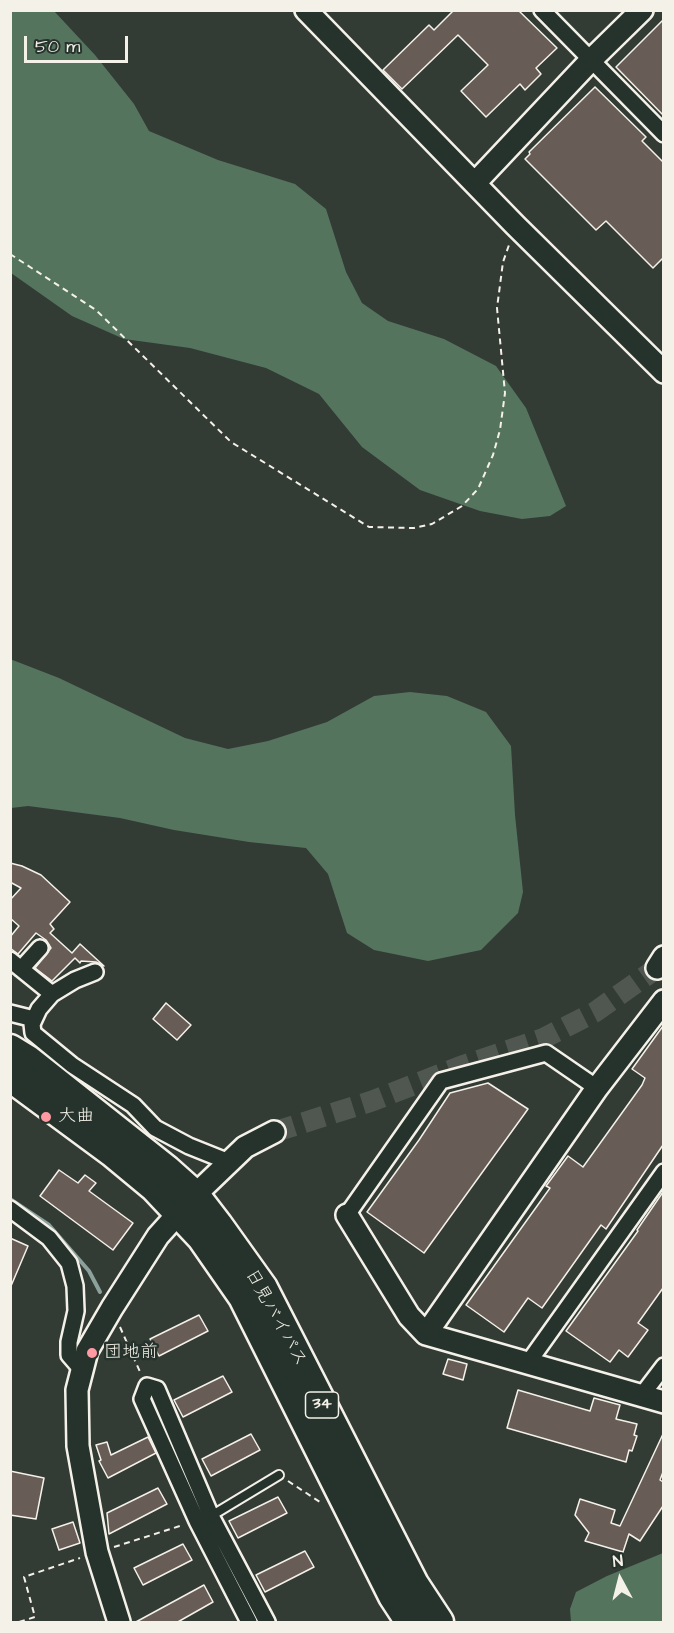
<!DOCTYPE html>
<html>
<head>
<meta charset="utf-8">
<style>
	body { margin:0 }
	#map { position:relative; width:674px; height:1633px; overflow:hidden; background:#333b35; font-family:"Architects Daughter",sans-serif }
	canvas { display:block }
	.frame { position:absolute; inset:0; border:12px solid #f4f1e8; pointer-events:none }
	.north { position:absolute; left:590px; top:1549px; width:60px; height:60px; -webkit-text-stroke:4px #26332d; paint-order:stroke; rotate:353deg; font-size:16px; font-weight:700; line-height:24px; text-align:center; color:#f4f1e8 }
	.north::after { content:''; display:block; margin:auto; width:21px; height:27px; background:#f4f1e8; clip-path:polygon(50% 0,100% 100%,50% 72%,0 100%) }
	.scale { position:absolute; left:24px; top:36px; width:104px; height:27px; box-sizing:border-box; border:3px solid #f4f1e8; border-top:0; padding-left:8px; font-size:18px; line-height:21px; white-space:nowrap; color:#f4f1e8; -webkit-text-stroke:4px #26332d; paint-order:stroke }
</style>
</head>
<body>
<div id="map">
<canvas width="674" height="1633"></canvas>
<div class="frame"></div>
<div class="north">N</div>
<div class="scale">50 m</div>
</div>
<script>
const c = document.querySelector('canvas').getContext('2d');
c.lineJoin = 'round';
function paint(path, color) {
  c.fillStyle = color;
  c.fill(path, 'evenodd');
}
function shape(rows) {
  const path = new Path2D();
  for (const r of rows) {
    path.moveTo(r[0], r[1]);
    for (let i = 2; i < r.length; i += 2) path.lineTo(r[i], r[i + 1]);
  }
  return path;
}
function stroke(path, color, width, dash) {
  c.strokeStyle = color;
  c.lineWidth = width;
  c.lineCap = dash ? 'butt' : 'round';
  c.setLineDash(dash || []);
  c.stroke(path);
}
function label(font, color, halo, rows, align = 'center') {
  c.font = font + ' "Architects Daughter","Klee One",sans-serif';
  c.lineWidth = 5;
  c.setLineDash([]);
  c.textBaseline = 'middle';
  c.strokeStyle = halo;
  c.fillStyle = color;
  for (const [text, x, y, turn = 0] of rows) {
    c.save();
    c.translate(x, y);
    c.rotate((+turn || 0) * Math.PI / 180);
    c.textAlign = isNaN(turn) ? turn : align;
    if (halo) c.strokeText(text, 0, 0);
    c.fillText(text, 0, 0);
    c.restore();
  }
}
paint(shape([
	[11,10,54,11,95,55,134,104,149,131,218,160,295,184,326,209,346,272,362,303,388,321,444,339,496,366,526,408,566,506,550,516,522,519,480,511,420,490,362,447,319,394,266,368,190,348,124,339,72,316,11,273],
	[10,659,59,678,185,738,228,749,268,741,327,722,374,696,410,692,447,696,486,712,511,746,515,815,523,892,518,913,481,950,428,961,374,950,347,933,328,874,306,848,249,842,174,830,120,818,28,806,11,808],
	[663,1553,663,1622,571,1622,570,1609,576,1592,607,1576]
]), '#55745e');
stroke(shape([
	[10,1199,49,1225,89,1271,100,1292],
	[150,1398,169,1441],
	[250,1607,258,1622]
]), '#8ca09c', 4);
const building = shape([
	[454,10,518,10,557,48,536,68,541,74,525,90,520,84,486,117,461,91,488,65,458,35,402,89,383,70,429,25,434,30,454,10],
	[663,20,663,115,616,67,663,20],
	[595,87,646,137,642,141,663,162,663,258,653,268,606,221,596,230,525,159,530,154,529,152,595,87],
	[10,863,22,866,41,875,70,902,50,924,54,929,50,933,72,953,80,944,104,966,96,962,81,961,80,963,75,958,52,981,35,968,51,948,46,940,36,933,18,954,10,948,10,937,19,926,10,918,10,900,21,888,10,882,10,863],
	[166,1003,191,1025,177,1040,153,1019,166,1003],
	[663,1026,663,1145,606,1229,601,1225,542,1308,528,1298,504,1332,466,1305,550,1188,546,1186,568,1156,583,1167,642,1085,645,1078,632,1069,663,1026],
	[488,1083,528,1109,424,1253,367,1212,419,1140,450,1093,488,1083],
	[59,1170,78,1183,85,1175,96,1183,89,1191,133,1223,113,1250,40,1196,59,1170],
	[663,1192,663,1288,638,1323,648,1330,628,1357,619,1350,610,1362,566,1331,638,1231,637,1230,663,1192],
	[10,1238,28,1246,11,1286,10,1286,10,1238],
	[199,1315,208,1331,159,1356,150,1339,199,1315],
	[448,1359,467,1364,463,1380,443,1374,448,1359],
	[223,1376,232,1392,183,1417,174,1400,223,1376],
	[518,1390,590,1411,594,1398,620,1405,616,1419,637,1424,634,1435,637,1436,632,1451,629,1450,626,1462,507,1428,518,1390],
	[251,1434,260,1450,211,1476,202,1459,251,1434],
	[663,1434,663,1472,660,1480,663,1482,663,1506,640,1541,629,1534,623,1552,585,1541,589,1533,575,1515,580,1499,615,1510,611,1523,620,1526,663,1434],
	[148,1437,156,1453,108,1478,99,1461,101,1460,96,1445,107,1442,111,1455,148,1437],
	[10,1471,44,1478,36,1519,10,1515,10,1471],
	[158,1488,167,1504,109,1534,107,1513,158,1488],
	[278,1497,287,1513,238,1538,229,1521,278,1497],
	[73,1522,80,1543,59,1550,52,1529,73,1522],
	[183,1544,192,1560,143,1585,134,1568,183,1544],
	[305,1551,314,1567,265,1592,256,1575,305,1551],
	[204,1585,213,1602,176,1623,134,1623,204,1585]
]);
paint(building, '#685c56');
stroke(building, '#f4f1e8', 1.5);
stroke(shape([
	[274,1132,372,1101,459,1067,542,1039,595,1012,657,968]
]), '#505650', 21, [21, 10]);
const lane = shape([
	[211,1516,279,1475]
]);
const street = shape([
	[542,10,664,134],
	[10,960,52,994],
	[21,969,40,948],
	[95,972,75,980,52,994,39,1009,32,1024,33,1033,72,1065,133,1105,155,1128,189,1146,229,1162],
	[10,1013,34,1019],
	[10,1209,49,1238,69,1263,75,1286,76,1311,69,1342,69,1355,82,1370],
	[347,1215,441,1081,546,1053,597,1088],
	[528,1363,664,1172],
	[642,1395,664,1366],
	[249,1622,197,1521,142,1399,147,1386,157,1389,211,1516,267,1622]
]);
const secondary = shape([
	[306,10,515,225,664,372],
	[475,183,591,60,642,10],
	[657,968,664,957],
	[347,1215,409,1316,426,1334,664,1402],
	[426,1334,597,1088,664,1001],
	[119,1622,97,1552,78,1446,77,1390,87,1351,112,1308,158,1236,195,1195,245,1147,274,1132]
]);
const highway = shape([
	[10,1049,28,1060,167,1170,195,1195,218,1225,263,1288,414,1584,439,1622],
	[10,1077,113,1153,154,1187,202,1238,243,1297,393,1596,410,1622]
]);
stroke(lane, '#f4f1e8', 12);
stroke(street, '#f4f1e8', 20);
stroke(secondary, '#f4f1e8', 26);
stroke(highway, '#f4f1e8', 33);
stroke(shape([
	[10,254,96,310,231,442,369,527,414,528,432,524,462,506,478,489,493,455,500,430,505,393,497,308,503,262,509,245],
	[120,1327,141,1374],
	[288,1481,323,1504],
	[114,1547,183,1525],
	[19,1622,35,1617,24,1577,80,1558]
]), '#f4f1e8', 2, [6, 4.5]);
stroke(lane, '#26332d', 8);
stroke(street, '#26332d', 15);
stroke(secondary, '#26332d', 21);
stroke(highway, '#26332d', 28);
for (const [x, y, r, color] of [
	[46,1117,6,"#ff9aa2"],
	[92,1353,6,"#ff9aa2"]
]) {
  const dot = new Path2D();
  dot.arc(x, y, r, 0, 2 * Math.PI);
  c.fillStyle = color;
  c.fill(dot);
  stroke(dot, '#26332d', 2);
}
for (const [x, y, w] of [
	[322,1405,33]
]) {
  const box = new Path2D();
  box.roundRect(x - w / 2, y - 13, w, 26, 4.5);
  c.fillStyle = '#26332d';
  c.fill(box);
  stroke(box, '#f4f1e8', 1.5);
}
label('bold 16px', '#f4f1e8', null, [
	["34",322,1405]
]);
label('18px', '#f4f1e8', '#26332d', [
	["大曲",58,1117],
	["団地前",104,1353]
], 'left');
label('18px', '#f4f1e8', '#26332d', [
	["日見バイパス",275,1318,61]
]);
</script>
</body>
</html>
